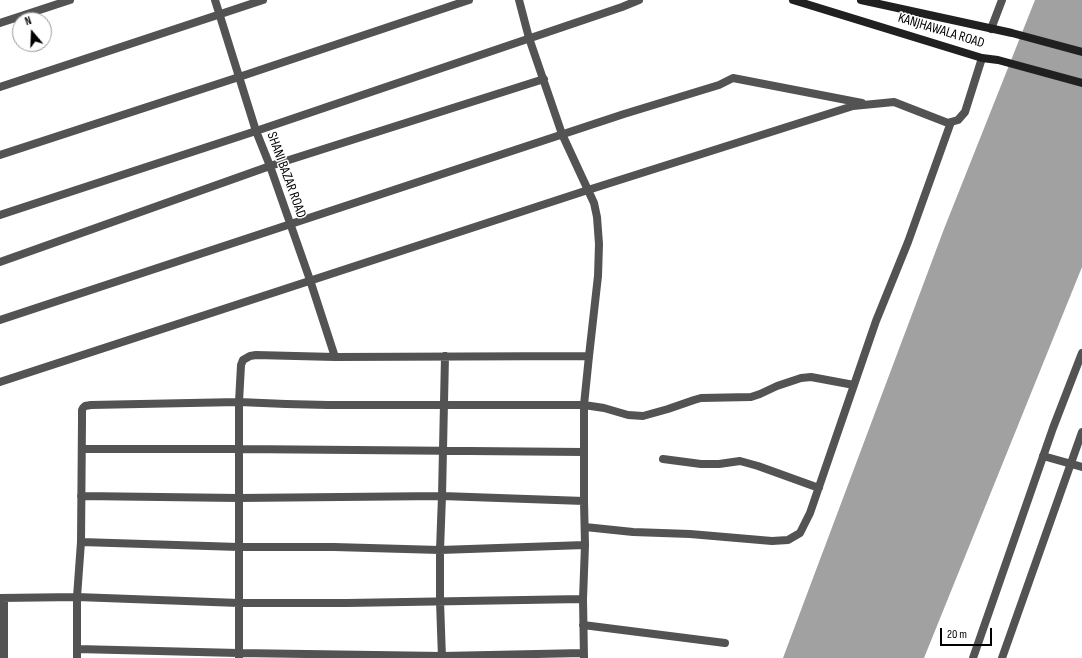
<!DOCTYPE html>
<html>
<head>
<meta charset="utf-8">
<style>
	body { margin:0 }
	#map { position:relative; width:1082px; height:658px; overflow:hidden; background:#fff; font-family:"Sofia Sans Condensed",sans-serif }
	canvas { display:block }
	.north { position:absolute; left:12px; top:12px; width:40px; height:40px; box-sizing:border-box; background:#fff; border:1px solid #999; border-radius:50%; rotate:341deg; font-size:11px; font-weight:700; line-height:16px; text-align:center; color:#000 }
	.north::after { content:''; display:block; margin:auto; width:14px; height:18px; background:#000; clip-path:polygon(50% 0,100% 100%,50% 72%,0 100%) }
	.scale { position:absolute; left:940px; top:628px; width:52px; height:18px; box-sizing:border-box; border:2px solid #000; border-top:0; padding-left:5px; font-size:12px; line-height:14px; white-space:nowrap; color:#000; -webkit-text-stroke:3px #fff; paint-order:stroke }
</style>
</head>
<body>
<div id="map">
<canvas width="1082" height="658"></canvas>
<div class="north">N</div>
<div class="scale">20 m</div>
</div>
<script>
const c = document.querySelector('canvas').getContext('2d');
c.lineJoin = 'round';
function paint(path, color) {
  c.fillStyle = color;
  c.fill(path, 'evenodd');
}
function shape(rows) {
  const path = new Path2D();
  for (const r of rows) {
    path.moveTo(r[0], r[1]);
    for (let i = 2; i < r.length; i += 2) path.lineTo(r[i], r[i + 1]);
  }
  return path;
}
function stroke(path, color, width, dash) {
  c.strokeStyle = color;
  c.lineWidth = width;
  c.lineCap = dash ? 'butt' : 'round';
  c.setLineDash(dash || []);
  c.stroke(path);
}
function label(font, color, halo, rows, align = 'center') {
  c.font = font + ' "Sofia Sans Condensed",sans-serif';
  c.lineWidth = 3;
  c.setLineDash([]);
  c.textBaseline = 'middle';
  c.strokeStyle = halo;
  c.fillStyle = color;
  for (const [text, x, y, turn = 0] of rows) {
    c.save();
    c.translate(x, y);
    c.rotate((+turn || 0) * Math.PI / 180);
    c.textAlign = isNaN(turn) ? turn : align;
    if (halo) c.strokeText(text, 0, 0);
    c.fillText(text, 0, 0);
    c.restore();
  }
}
paint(shape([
	[1035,0,1082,0,1082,267,924,658,783,658,944,229]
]), '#a1a1a1');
stroke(shape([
	[215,0,256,131,270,166,310,280,335,357],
	[519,0,529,38,562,134,594,203,597,217,599,244,598,276,589,356,584,405,584,501,585,545,583,599,584,658],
	[0,23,70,0],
	[991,29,1002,0],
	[0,87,263,0],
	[0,155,239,77,469,0],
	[0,215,256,131,622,7,639,0],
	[0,262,270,166,544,79],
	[0,320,624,114,719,85,733,78,862,103],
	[0,382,588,190,853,106,894,102,948,123,951,122,958,120,965,112,982,58],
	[82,449,239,449,584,452],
	[1043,456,1082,467],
	[663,459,701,464,719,464,740,461,758,466,819,488],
	[81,496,239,498,442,496,584,501],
	[585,527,633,532,690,534,772,541,788,540,800,533,810,513,876,321,908,242,951,122],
	[81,542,239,547,334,547,440,550,585,545],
	[0,598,77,597,239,603,346,603,583,599],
	[583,625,725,643],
	[77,649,238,653,442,656,584,653],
	[4,658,4,598],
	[77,658,77,597,81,542,82,419,82,410,83,408,85,406,91,405,239,402,286,404,328,405,584,405,604,408,628,415,643,416,668,409,694,400,701,398,751,397,760,394,777,386,801,378,811,377,854,385],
	[239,658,239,402,241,365,243,360,250,356,256,355,335,357,589,356],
	[442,658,440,601,440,550,442,496,445,356]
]), '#535353', 8);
stroke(shape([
	[973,658,1053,428,1082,353],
	[1002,658,1082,432]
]), '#535353', 8);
stroke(shape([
	[793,0,982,58,998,60,1082,83],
	[861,0,1012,33,1082,52]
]), '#202020', 8);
label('14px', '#000', '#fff', [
	["KANJHAWALA ROAD",941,31,17],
	["SHANI BAZAR ROAD",286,175,70]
]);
</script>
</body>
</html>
